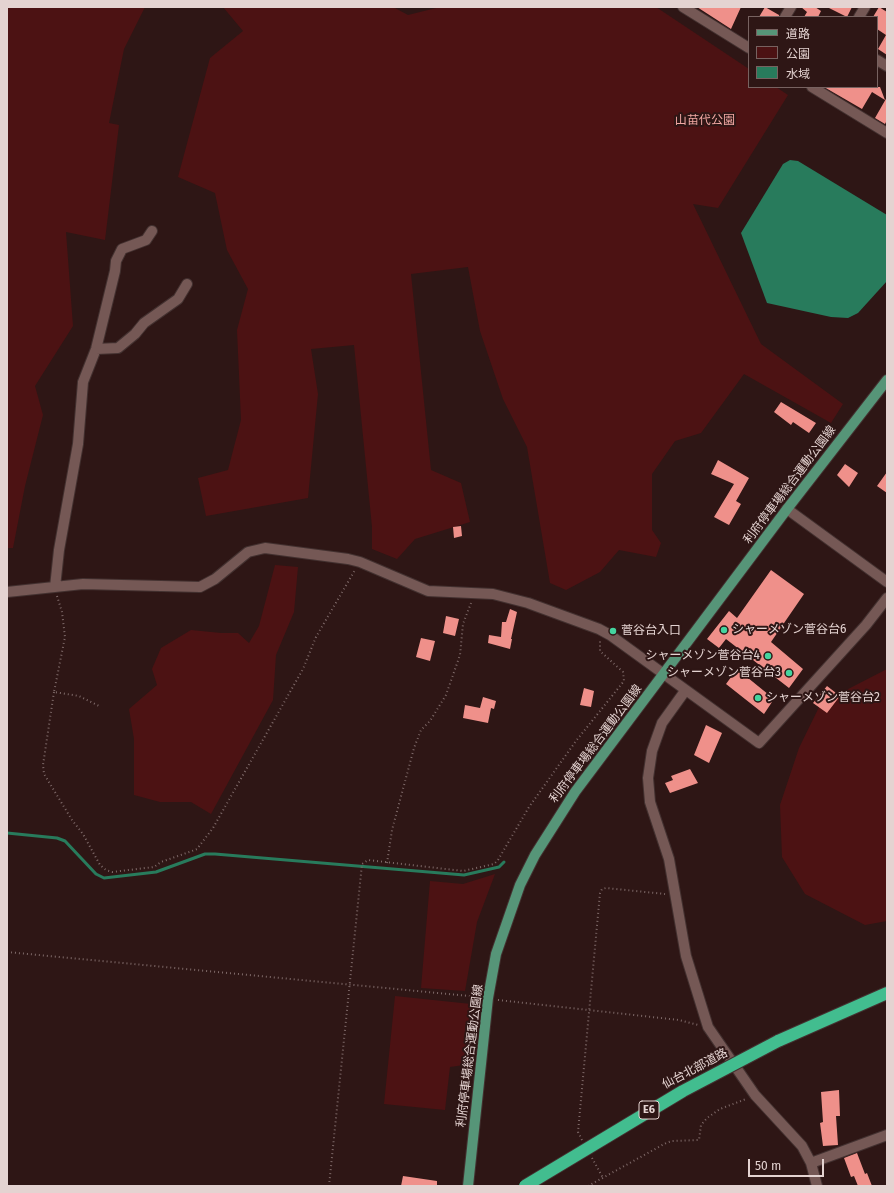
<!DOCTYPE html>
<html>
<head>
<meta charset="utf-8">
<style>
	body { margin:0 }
	#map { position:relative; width:894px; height:1193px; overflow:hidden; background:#2e1615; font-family:"Fira Sans","Noto Sans JP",sans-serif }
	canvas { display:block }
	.frame { position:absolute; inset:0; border:8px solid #e4d3d1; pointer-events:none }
	.legend { position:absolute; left:748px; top:16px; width:130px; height:72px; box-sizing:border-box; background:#2e1615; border:1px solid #776260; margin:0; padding:5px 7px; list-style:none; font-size:12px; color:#e4d3d1 }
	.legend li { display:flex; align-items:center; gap:8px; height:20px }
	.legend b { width:20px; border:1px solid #776260 }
	.scale { position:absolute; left:748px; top:1159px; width:76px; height:18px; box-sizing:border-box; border:2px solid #e4d3d1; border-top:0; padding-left:5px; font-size:12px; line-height:14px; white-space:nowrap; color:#e4d3d1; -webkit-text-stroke:3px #2e1615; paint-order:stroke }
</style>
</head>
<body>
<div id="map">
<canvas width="894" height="1193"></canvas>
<div class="frame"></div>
<ul class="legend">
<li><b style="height:5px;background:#569578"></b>道路</li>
<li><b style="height:11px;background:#4c1213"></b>公園</li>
<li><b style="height:11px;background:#287b5c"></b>水域</li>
</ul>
<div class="scale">50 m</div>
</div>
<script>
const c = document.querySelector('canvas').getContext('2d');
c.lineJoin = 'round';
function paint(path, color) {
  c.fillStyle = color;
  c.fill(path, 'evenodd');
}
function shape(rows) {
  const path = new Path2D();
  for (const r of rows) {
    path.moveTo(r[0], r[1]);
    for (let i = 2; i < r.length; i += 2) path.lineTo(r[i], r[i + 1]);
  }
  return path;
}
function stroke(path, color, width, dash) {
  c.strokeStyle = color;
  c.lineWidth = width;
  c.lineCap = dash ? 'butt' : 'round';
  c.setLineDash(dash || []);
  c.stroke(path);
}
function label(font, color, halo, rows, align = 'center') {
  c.font = font + ' "Fira Sans","Noto Sans JP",sans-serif';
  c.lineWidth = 4;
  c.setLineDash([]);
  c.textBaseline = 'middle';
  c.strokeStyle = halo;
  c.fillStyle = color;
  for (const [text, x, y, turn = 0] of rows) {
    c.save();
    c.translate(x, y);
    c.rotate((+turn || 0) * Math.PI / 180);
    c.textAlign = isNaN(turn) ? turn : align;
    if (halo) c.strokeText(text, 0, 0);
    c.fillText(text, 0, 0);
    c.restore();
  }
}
paint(shape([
	[7,7,145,7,124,49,109,123,119,125,105,240,66,232,73,326,35,386,43,415,25,486,13,548,7,548],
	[223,7,393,7,408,15,440,7,656,7,749,69,749,87,776,87,788,95,718,208,693,204,761,344,843,404,831,423,744,374,701,433,675,441,652,474,652,530,661,543,656,557,619,550,600,572,566,590,550,583,527,447,503,399,480,331,468,267,411,274,431,470,461,483,470,522,415,539,397,559,372,549,372,527,354,345,311,349,318,394,308,498,206,516,198,478,228,470,241,420,237,330,248,289,227,250,215,193,178,177,210,58,243,31],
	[275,565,298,567,294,612,276,655,273,700,211,814,191,802,160,802,134,795,134,739,129,709,157,685,152,669,161,648,191,630,221,633,238,633,249,643,259,626],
	[887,669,887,921,865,925,805,894,782,857,780,805,799,748,821,703],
	[495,874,477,922,465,991,421,988,430,881,463,884],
	[395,996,471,1004,464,1065,450,1067,445,1110,384,1104]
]), '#4c1213');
paint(shape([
	[790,160,798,161,887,215,887,281,858,313,848,318,831,317,767,303,741,233,783,164]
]), '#287b5c');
stroke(shape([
	[7,833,57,838,65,841,96,874,104,878,156,872,205,854,215,854,464,875,499,867,504,862]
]), '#287b5c', 3);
paint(shape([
	[697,7,741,7,731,29],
	[765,7,779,15,779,17,759,17],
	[801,7,815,7,821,11,818,17,804,17,807,12],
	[827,7,852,7,847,17],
	[879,7,887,12,887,55,878,49,886,35,877,29,877,17,873,17],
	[824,87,880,87,885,100,872,92,862,109],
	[887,97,887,120,885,124,875,118],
	[781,402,816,423,809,433,793,422,791,425,774,412],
	[718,460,749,478,736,501,741,504,729,525,714,517,734,484,711,474],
	[845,464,858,473,849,487,837,475],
	[887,472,887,493,877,486],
	[461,526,462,536,454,538,453,527],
	[771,570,804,594,771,642,803,669,789,688,726,639,719,648,707,639,729,611,737,618],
	[510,609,517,612,511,639,512,639,510,649,488,643,489,635,501,637,502,622,506,622],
	[446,616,459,619,455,636,443,633],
	[421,638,435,641,430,661,416,657],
	[737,669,774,699,764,714,726,684],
	[827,686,840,696,827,713,813,703],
	[584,688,594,691,591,707,580,705],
	[483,697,496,701,494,709,491,708,488,723,463,718,465,705,480,708],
	[706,725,722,733,709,763,694,755],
	[690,769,698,783,670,793,665,783,673,780,671,776],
	[839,1090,840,1116,836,1116,838,1145,823,1146,820,1123,823,1122,821,1092],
	[857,1153,865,1174,867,1173,872,1186,858,1186,854,1176,851,1177,844,1158],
	[403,1176,437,1181,437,1186,401,1186]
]), '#ef908a');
const minor = shape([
	[683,7,749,48],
	[785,17,791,7],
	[859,17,865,7],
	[877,60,887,66],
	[812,87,887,133],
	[96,349,118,348,135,334,144,323,178,299,187,284],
	[787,509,887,582],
	[55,587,59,550,78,444,83,382,96,349,115,271,116,261,122,249,146,240,152,231],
	[7,592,83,584,200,587,215,579,248,552,265,548,348,559,360,562,428,591,493,594,528,603,599,629,610,635,759,743,866,625,887,598],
	[685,691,662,723,652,751,648,778,650,802,669,859,686,956,708,1027,755,1095,802,1146,811,1163,817,1186],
	[811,1163,887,1135]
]);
const major = shape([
	[468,1186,488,998,496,954,520,885,535,855,575,792,787,509,887,380]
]);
const highway = shape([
	[778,1041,887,993]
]);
stroke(minor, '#433130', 12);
stroke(major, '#433130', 12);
stroke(highway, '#433130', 14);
stroke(shape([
	[57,596,62,612,65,637,54,692,79,696,99,706],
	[54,692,43,765,44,774,72,820,83,834,100,865,106,870,112,872,154,867,161,862,192,851,197,849,213,828,303,669,316,637,355,570],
	[387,863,392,830,414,748,421,730,430,721,446,695,460,655,463,624,471,603],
	[7,952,480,997],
	[498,1000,679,1020,698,1025],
	[582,1140,578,1132,600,893,602,889,606,888,665,894],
	[592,1158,603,1178],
	[329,1186,362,864,368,860,463,871,494,864,498,860,529,807,576,741,624,681,623,672,600,651,600,641],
	[588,1186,666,1143,672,1141,699,1140,701,1125,707,1118,720,1109,746,1099]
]), '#7e6968', 2, [1, 3]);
stroke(minor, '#755855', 10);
stroke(major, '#569578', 10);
stroke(highway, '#42bd8f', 12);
const highwayBridge = shape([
	[525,1186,683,1091,778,1041]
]);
stroke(highwayBridge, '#433130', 14, []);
stroke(highwayBridge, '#42bd8f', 12);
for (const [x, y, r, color] of [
	[724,630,4,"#44d49f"],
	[613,631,4,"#44d49f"],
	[768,656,4,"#44d49f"],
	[789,673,4,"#44d49f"],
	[758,698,4,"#44d49f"]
]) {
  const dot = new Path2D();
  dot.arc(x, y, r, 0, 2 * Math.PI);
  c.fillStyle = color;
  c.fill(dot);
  stroke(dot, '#2e1615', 1.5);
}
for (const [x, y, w] of [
	[649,1110,20]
]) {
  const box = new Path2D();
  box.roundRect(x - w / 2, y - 9, w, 18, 3);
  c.fillStyle = '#2e1615';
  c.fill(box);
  stroke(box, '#e4d3d1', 1);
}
label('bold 11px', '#e4d3d1', null, [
	["E6",649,1110]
]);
label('12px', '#f3a9a4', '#2e1615', [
	["山苗代公園",705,121]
]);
label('12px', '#e4d3d1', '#2e1615', [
	["利府停車場総合運動公園線",790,485,-53],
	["利府停車場総合運動公園線",596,744,-53],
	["利府停車場総合運動公園線",470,1056,-83],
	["仙台北部道路",695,1069,-28]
]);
label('12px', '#e4d3d1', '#2e1615', [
	["シャーメゾン菅谷台6",732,630],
	["菅谷台入口",621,631],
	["シャーメゾン菅谷台4",760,656,"right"],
	["シャーメゾン菅谷台3",781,673,"right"],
	["シャーメゾン菅谷台2",766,698]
], 'left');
</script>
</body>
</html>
